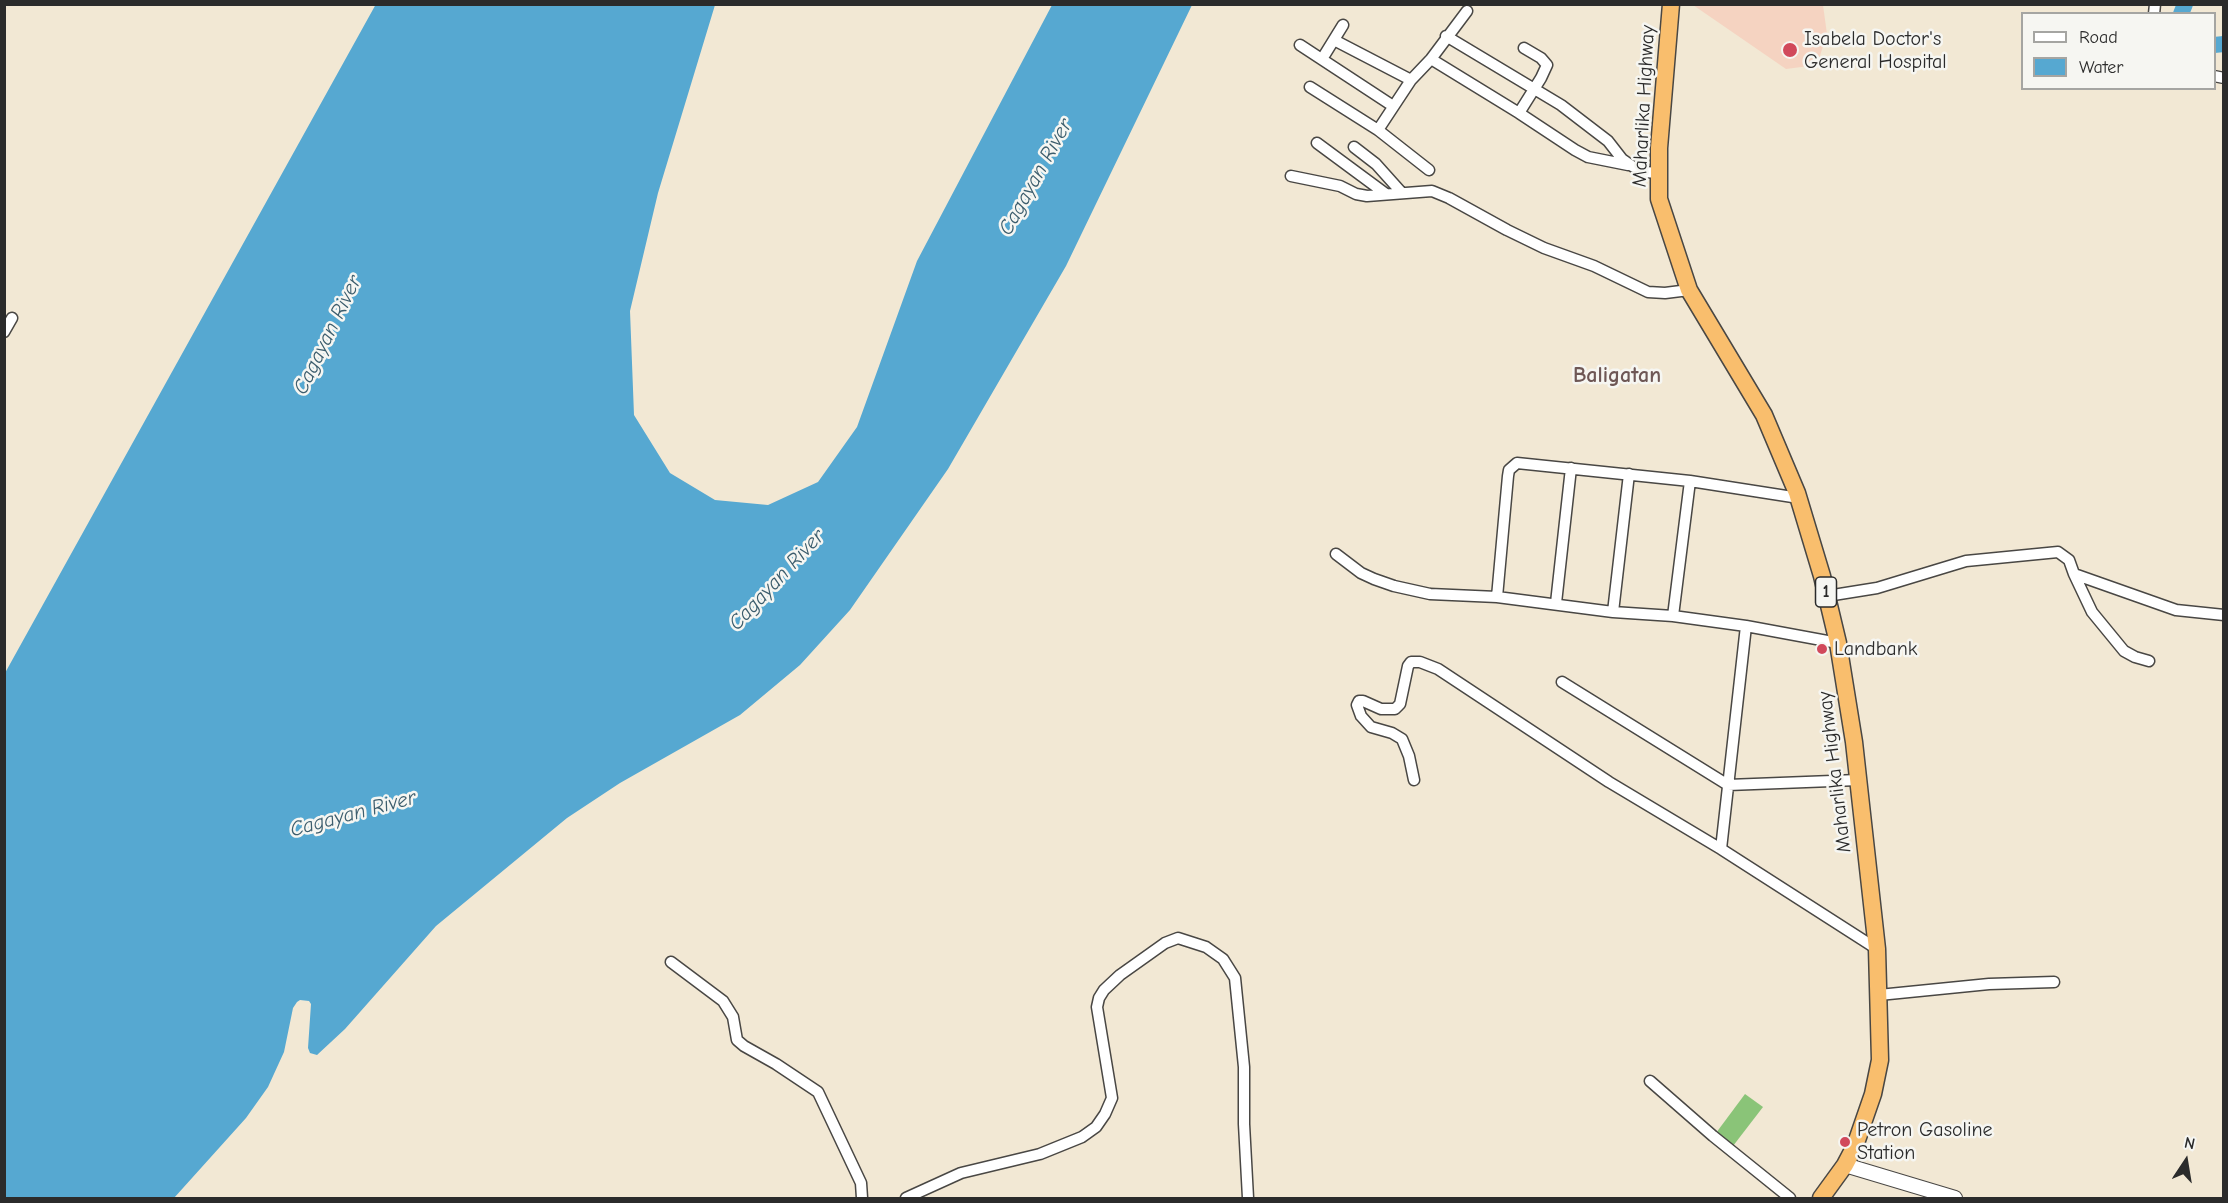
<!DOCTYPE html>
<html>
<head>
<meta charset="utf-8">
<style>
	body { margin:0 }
	#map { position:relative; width:2228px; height:1203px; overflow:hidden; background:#f2e8d4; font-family:"Comic Neue",sans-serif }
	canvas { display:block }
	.frame { position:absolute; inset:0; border:6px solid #2b2b2b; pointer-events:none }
	.legend { position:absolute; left:2021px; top:12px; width:195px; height:78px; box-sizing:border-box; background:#f6f6f2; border:2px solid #a5a5a2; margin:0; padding:8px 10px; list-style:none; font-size:18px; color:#2b2b2b }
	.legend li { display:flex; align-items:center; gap:12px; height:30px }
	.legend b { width:30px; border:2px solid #a5a5a2 }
	.north { position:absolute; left:2156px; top:1131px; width:60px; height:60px; -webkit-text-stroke:4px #f6f6f2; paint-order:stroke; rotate:12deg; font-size:16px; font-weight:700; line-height:24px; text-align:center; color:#2b2b2b }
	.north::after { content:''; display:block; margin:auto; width:21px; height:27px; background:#2b2b2b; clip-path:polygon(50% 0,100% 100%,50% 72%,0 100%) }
</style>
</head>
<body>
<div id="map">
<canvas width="2228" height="1203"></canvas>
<div class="frame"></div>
<ul class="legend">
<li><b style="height:8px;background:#fff"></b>Road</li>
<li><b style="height:16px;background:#56a8d1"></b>Water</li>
</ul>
<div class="north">N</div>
</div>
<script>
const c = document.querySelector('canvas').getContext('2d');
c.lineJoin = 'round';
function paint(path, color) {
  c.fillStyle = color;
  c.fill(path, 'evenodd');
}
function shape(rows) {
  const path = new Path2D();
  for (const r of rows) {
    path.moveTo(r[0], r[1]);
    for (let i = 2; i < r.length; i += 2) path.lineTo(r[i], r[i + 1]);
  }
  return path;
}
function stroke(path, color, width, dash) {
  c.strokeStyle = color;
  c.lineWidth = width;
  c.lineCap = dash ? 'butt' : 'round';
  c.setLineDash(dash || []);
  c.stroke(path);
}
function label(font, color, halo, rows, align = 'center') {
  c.font = font + ' "Comic Neue",sans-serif';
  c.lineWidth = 5;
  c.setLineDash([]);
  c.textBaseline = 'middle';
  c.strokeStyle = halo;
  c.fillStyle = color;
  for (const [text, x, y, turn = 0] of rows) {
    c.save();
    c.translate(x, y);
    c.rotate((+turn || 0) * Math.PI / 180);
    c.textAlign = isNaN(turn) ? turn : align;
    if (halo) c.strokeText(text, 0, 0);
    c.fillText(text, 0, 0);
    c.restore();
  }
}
paint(shape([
	[1693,5,1823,5,1827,34,1817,65,1786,69]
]), '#f5d3c1');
paint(shape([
	[1745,1094,1763,1107,1733,1146,1716,1133]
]), '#8ac478');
paint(shape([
	[376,4,715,5,658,193,630,311,634,415,670,473,715,500,768,505,818,482,857,427,917,261,1052,5,1192,5,1066,266,948,469,850,610,800,665,740,715,620,783,567,818,436,926,345,1029,317,1055,310,1053,308,1048,311,1004,309,1001,300,1000,297,1002,293,1008,284,1052,268,1087,246,1118,174,1198,5,1198,5,673]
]), '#56a8d1');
stroke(shape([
	[2181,14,2185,4],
	[2214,45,2224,44]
]), '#56a8d1', 16);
const minor = shape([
	[2154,14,2155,4],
	[1446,36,1561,105,1608,141,1622,159,1632,166,1645,172,1658,173],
	[1334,40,1411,80],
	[1300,45,1393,106],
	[1322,59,1343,25],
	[1431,59,1519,113,1575,150,1588,157,1628,165],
	[2214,76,2224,78],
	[1310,87,1378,130,1429,170],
	[1519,113,1541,78,1547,65,1541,58,1524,48],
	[1378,130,1411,80,1431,59,1467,11],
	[1317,143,1386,194],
	[1354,147,1376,164,1402,193],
	[1291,176,1340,186,1356,194,1367,196,1432,191,1449,198,1507,230,1544,248,1594,266,1648,292,1665,293,1689,290],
	[4,332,12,318],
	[1336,554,1361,573,1374,579,1394,586,1430,594,1497,597,1613,612,1673,616,1746,626,1838,643],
	[2074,574,2092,612,2124,651,2135,657,2149,661],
	[1827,596,1877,588,1966,561,2058,552,2069,560,2074,574,2176,610,2224,615],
	[1497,597,1508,476,1509,470,1517,463,1690,481,1799,498],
	[1556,603,1571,468],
	[1613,612,1629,474],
	[1673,616,1690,481],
	[1562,682,1728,785,1858,780],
	[1414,780,1409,756,1402,739,1392,733,1371,727,1361,716,1357,705,1359,701,1363,701,1381,709,1395,709,1400,704,1408,666,1411,662,1420,662,1438,669,1609,782,1721,849,1877,949],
	[1721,849,1746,626],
	[671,962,723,1001,733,1017,737,1040,744,1046,776,1064,818,1092,861,1183,862,1198],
	[1879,995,1989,984,2054,982],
	[1650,1081,1713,1136,1790,1198],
	[906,1198,961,1173,1040,1154,1082,1137,1096,1127,1105,1114,1112,1098,1097,1007,1099,998,1104,990,1120,975,1165,943,1178,938,1206,947,1223,959,1235,978,1244,1067,1244,1124,1248,1198]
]);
const tertiary = shape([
	[1845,1165,1955,1198]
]);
const trunk = shape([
	[1671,4,1659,148,1659,199,1689,290,1764,415,1797,493,1822,576,1838,643,1854,742,1877,949,1880,1060,1873,1094,1855,1146,1845,1165,1821,1198]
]);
stroke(minor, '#494744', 13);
stroke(tertiary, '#494744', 16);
stroke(trunk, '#494744', 19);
stroke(minor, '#fff', 10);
stroke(tertiary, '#fff', 14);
stroke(trunk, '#f9be6d', 16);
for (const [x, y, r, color] of [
	[1790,50,8,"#d1495b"],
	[1822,649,6,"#d1495b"],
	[1845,1142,6,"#d1495b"]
]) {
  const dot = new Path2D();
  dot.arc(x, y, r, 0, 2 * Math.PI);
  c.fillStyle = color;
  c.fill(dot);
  stroke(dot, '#f6f6f2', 2);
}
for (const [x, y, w] of [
	[1826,592,21]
]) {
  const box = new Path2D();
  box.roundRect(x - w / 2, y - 15, w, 30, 4.5);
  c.fillStyle = '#f6f6f2';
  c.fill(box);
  stroke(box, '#2b2b2b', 1.5);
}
label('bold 18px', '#2b2b2b', null, [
	["1",1826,592]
]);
label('20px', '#2b2b2b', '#f6f6f2', [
	["Isabela Doctor's",1804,39],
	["General Hospital",1804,62],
	["Landbank",1834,649],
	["Petron Gasoline",1857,1130],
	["Station",1857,1153]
], 'left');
label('20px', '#2b2b2b', '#f6f6f2', [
	["Maharlika Highway",1644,106,-87],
	["Maharlika Highway",1835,772,-97]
]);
label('italic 21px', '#3c5d6d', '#f6f6f2', [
	["Cagayan River",1036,177,-61],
	["Cagayan River",328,335,-64],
	["Cagayan River",777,580,-47],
	["Cagayan River",353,814,-15]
]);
label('bold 22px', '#6e5755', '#f6f6f2', [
	["Baligatan",1617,376]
]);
</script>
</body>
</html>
